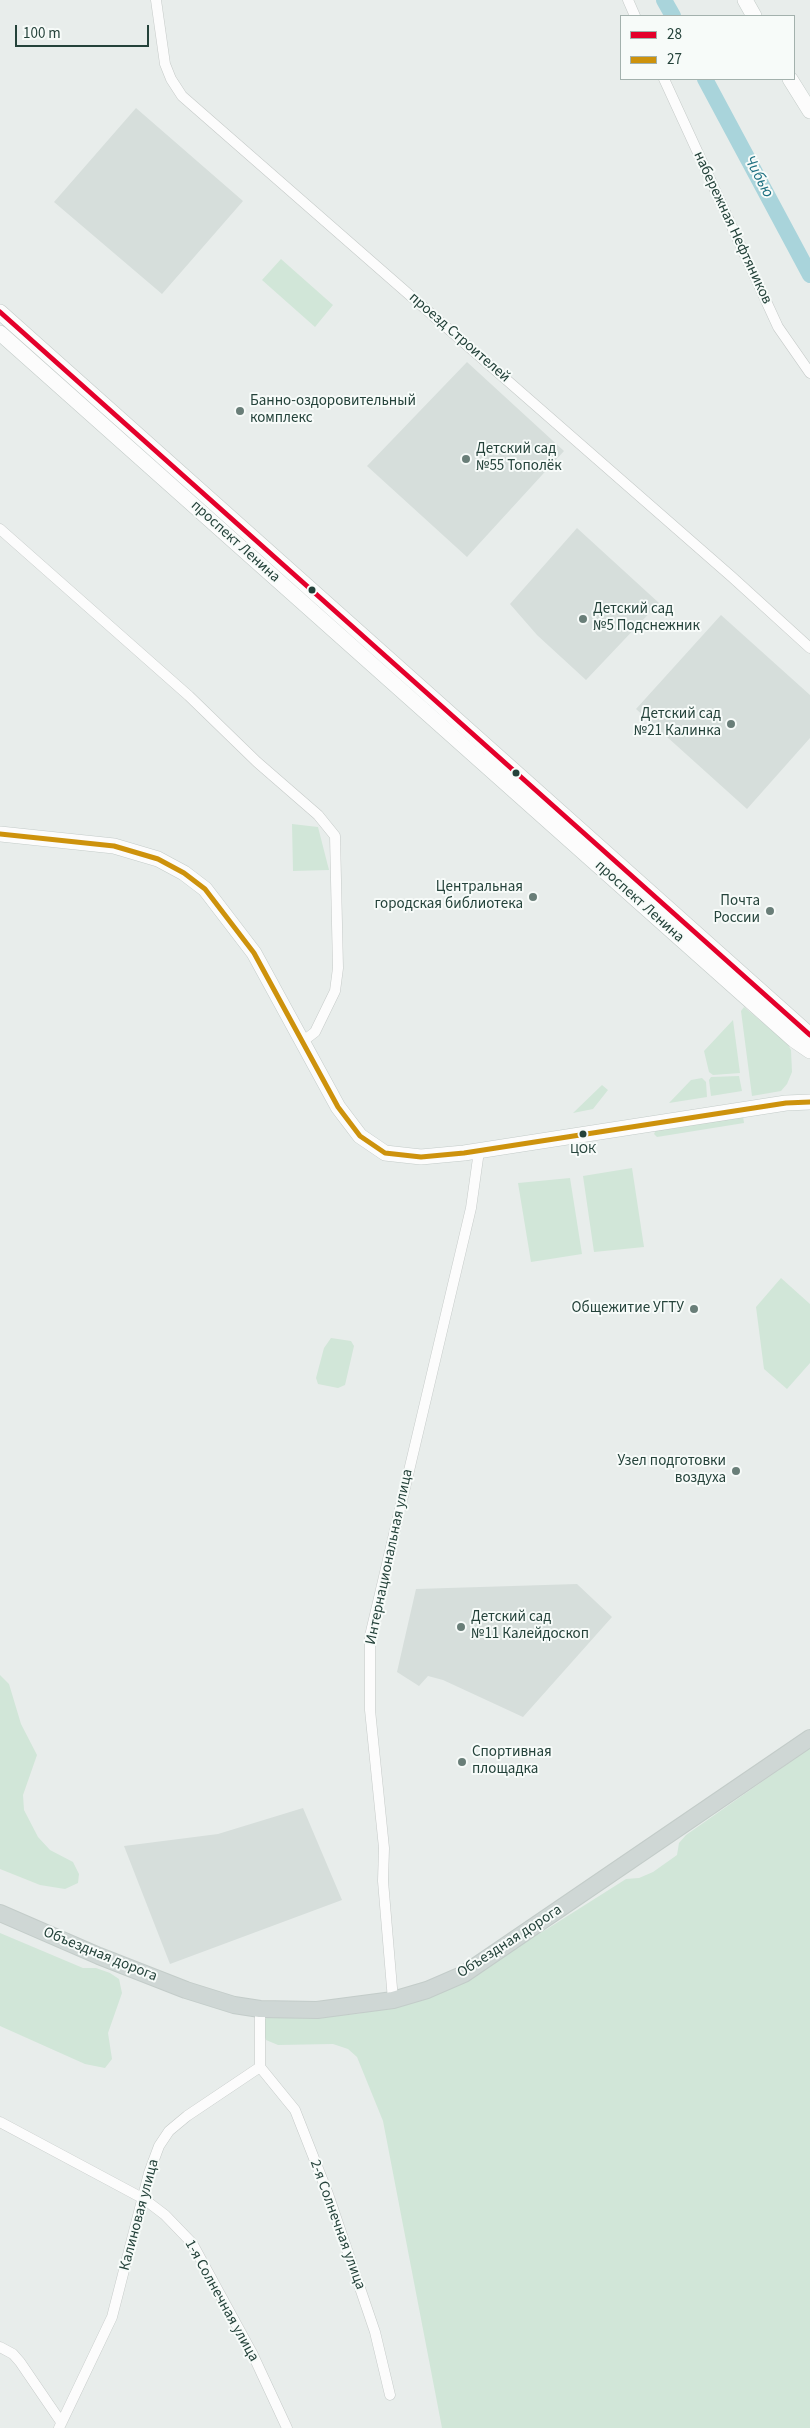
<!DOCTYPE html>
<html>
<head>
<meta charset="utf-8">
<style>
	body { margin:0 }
	#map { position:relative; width:810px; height:2428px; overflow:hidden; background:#e8edeb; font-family:"Source Sans 3",sans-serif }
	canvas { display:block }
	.legend { position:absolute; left:620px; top:15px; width:175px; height:65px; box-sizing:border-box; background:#f7fbf9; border:1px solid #a3b1ad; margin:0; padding:6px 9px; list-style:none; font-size:15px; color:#24423a }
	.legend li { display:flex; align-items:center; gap:10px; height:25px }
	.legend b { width:25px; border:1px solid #a3b1ad }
	.scale { position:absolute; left:15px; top:25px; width:134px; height:22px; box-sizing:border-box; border:2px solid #24423a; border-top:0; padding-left:6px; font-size:15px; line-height:18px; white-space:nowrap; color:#24423a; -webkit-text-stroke:4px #f7fbf9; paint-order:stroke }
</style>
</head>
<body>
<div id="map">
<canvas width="810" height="2428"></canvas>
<ul class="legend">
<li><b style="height:6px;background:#e4002b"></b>28</li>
<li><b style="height:6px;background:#cd920c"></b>27</li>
</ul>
<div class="scale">100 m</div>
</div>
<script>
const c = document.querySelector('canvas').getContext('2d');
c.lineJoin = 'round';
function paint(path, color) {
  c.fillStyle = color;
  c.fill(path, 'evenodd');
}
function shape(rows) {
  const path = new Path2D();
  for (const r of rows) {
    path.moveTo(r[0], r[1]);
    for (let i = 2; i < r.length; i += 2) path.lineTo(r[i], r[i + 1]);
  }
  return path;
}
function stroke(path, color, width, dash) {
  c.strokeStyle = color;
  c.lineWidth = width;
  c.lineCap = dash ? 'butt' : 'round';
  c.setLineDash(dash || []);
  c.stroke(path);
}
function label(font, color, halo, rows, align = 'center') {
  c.font = font + ' "Source Sans 3",sans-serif';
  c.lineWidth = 4;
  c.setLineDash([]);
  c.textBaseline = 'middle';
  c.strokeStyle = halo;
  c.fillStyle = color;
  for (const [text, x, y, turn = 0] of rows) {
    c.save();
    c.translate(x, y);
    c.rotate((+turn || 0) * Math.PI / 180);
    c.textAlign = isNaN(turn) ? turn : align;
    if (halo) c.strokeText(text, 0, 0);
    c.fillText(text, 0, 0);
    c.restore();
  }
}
paint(shape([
	[136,108,243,201,162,294,54,202],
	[467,362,564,451,467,557,367,466],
	[577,528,659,603,586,680,537,635,510,604],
	[721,615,810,695,810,738,747,809,636,709],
	[577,1584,612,1617,523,1717,443,1680,428,1676,419,1686,397,1672,416,1589],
	[303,1808,342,1900,170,1964,124,1846,218,1834]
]), '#d6dedb');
paint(shape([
	[281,259,333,305,315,327,262,280],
	[292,824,318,827,329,870,293,871],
	[744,1007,787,1043,791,1050,792,1072,787,1084,781,1091,752,1096,741,1011],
	[733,1020,740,1073,713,1075,709,1072,704,1051],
	[739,1076,742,1091,711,1096,709,1080,711,1077],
	[702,1078,706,1082,707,1097,669,1103,691,1080],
	[602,1085,608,1090,593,1109,573,1113],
	[743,1116,744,1123,657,1137,654,1134,656,1130],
	[632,1168,644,1247,594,1252,583,1176],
	[570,1178,582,1254,531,1262,518,1183],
	[781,1278,810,1304,810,1363,787,1389,764,1369,756,1307],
	[331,1338,351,1341,354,1346,345,1385,338,1388,318,1384,316,1378,324,1348],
	[0,1675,9,1684,21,1724,37,1755,23,1795,24,1810,38,1837,50,1850,73,1862,79,1874,78,1883,65,1889,40,1885,0,1869],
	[810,1748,810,2428,442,2428,383,2121,357,2057,348,2049,333,2044,278,2045,266,2040,263,2032,264,2020,269,2016,356,2014,402,2005,472,1973,547,1929,626,1879,639,1878,653,1872,677,1855,679,1843,686,1835],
	[0,1933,83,1968,96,1968,110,1973,119,1979,122,1993,108,2033,112,2059,105,2068,85,2064,0,2026]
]), '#d1e6d8');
stroke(shape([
	[664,0,673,16],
	[705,79,810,275]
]), '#a9d4db', 16);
const minor = shape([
	[156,0,165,64,171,79,182,96,732,577,810,648],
	[628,0,635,16],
	[664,79,778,327,810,373],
	[0,529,189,696,257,762,318,815,335,836,338,968,335,991,315,1032,302,1042],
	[393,2000,383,1881,384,1848,370,1710,370,1636,471,1208,479,1151],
	[260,2067,295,2110,328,2194,375,2332,390,2395],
	[0,2122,144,2199,165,2215,192,2243,253,2355,287,2428],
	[0,2347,13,2354,20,2362,61,2422],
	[59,2428,112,2317,149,2173,159,2146,169,2131,187,2116,260,2067,260,2009]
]);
const secondary = shape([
	[745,0,754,16],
	[790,79,810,111],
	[0,312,810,1035],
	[0,333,794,1040,810,1051],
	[0,834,114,846,158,859,184,873,205,889,254,953,338,1107,360,1136,385,1153,421,1157,464,1153,786,1103,810,1102]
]);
const primary = shape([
	[0,1913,99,1956,186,1990,234,2005,260,2009,317,2010,393,2000,427,1990,464,1974,810,1738]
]);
stroke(minor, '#c5cac8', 11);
stroke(secondary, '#c3cbc8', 16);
stroke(primary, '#c3ccc9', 18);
stroke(minor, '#fcfcfc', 10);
stroke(secondary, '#fcfcfc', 15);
stroke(primary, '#cfd7d5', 16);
stroke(shape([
	[0,312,810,1035]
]), '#e4002b', 5);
stroke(shape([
	[0,834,114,846,158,859,184,873,205,889,254,953,338,1107,360,1136,385,1153,421,1157,464,1153,786,1103,810,1102]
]), '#cd920c', 5);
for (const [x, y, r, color] of [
	[240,411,5,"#697e78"],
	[466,459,5,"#697e78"],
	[312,590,4.5,"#24423a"],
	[583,619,5,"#697e78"],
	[731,724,5,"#697e78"],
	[516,773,4.5,"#24423a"],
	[533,897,5,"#697e78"],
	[770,911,5,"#697e78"],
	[583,1134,4.5,"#24423a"],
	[694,1309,5,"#697e78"],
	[736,1471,5,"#697e78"],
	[461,1627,5,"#697e78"],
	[462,1762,5,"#697e78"]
]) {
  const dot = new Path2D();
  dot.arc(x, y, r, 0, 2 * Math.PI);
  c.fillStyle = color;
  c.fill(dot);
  stroke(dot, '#f7fbf9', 2);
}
label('14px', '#24423a', '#f7fbf9', [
	["ЦОК",583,1150]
]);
label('15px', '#24423a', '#f7fbf9', [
	["набережная Нефтяников",732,228,65],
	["проезд Строителей",459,338,41],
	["проспект Ленина",235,542,42],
	["проспект Ленина",639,902,42],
	["Интернациональная улица",390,1557,-78],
	["Объездная дорога",510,1942,-33],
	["Объездная дорога",100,1955,22],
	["Калиновая улица",140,2215,-75],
	["2-я Солнечная улица",337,2225,70],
	["1-я Солнечная улица",221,2301,61]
]);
label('15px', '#24423a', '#f7fbf9', [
	["Банно-оздоровительный",250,402],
	["комплекс",250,419],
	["Детский сад",476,450],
	["№55 Тополёк",476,467],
	["Детский сад",593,610],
	["№5 Подснежник",593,627],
	["Детский сад",721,715,"right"],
	["№21 Калинка",721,732,"right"],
	["Центральная",523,888,"right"],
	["городская библиотека",523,905,"right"],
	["Почта",760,902,"right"],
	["России",760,919,"right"],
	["Общежитие УГТУ",684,1309,"right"],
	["Узел подготовки",726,1462,"right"],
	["воздуха",726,1479,"right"],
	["Детский сад",471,1618],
	["№11 Калейдоскоп",471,1635],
	["Спортивная",472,1753],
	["площадка",472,1770]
], 'left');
label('italic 16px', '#1c6f80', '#f7fbf9', [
	["Чибью",758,177,62]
]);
</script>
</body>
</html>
